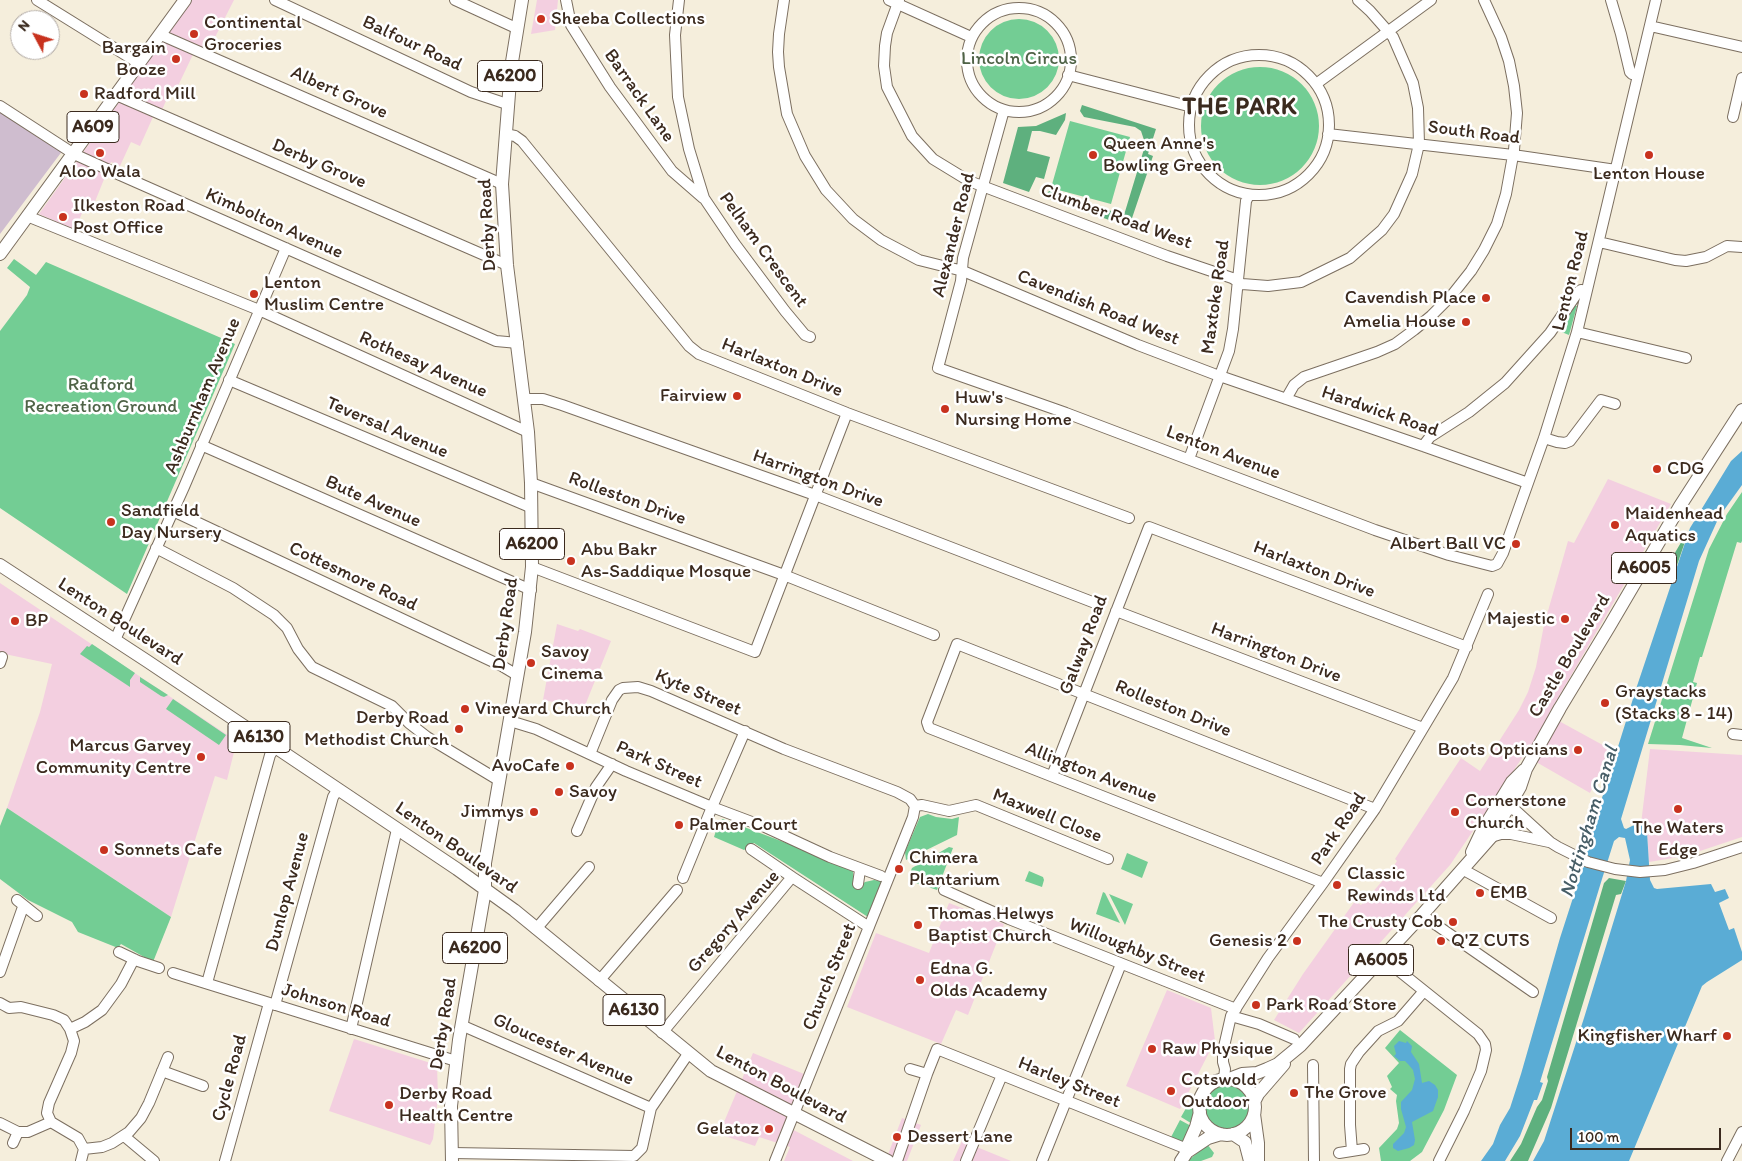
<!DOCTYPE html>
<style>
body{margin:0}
#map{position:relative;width:1742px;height:1161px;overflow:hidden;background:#f5eedc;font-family:Itim,sans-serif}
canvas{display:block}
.north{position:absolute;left:10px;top:10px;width:50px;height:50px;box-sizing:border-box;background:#fff;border:1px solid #b1aaa5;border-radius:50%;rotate:310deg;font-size:14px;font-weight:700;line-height:20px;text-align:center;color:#3b2a1e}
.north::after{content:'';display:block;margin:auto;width:18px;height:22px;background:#c8321e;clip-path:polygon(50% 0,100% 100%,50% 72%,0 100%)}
.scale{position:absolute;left:1570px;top:1128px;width:151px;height:22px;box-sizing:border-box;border:2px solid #3b2a1e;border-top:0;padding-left:6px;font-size:15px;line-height:18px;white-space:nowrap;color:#3b2a1e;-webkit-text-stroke:4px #fff;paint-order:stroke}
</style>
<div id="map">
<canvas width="1742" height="1161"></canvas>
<div class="north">N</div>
<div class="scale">100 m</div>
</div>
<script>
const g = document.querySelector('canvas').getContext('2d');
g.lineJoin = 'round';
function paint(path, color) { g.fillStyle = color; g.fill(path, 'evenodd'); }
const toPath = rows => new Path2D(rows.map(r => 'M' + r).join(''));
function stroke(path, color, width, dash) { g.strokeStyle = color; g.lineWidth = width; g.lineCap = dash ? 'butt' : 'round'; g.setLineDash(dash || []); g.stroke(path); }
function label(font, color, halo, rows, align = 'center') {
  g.font = font + ' Itim,sans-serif'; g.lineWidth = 5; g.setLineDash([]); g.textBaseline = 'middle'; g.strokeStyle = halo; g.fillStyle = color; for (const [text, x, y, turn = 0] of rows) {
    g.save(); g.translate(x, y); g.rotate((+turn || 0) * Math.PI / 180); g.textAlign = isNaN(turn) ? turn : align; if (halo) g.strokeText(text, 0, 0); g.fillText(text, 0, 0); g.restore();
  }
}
paint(toPath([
 [192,0,234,0,208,51,197,46,177,88,172,87,162,110,157,108,140,146,131,142,120,166,111,162,94,204,87,201,75,230,39,214],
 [537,0,558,0,555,30,531,34],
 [1608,479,1671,504,1548,715,1610,749,1590,793,1524,755,1450,865,1299,1033,1274,1020,1303,974,1355,901,1361,905,1394,868,1393,867,1397,861,1395,859,1461,758,1480,771,1519,710,1528,692,1536,667,1544,625,1568,541,1574,543],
 [0,583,226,734,237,740,227,780,215,776,171,917,7,808,40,712,52,664,0,653],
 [557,624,578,631,580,629,611,641,584,708,543,700],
 [1650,749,1742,755,1742,837,1685,856,1649,862,1647,832,1641,824],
 [949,903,1004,924,968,1015,956,1010,941,1044,847,1007,876,933,929,953],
 [1167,990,1211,1008,1215,1041,1180,1109,1126,1086],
 [354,1039,437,1065,438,1097,433,1139,430,1145,329,1111],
 [753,1053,804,1074,784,1125,853,1161,784,1161,790,1147,759,1137,755,1146,719,1134],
 [902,1118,921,1125,907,1161,900,1161,887,1157],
 [962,1141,1011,1161,953,1161]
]), '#f3cfe0');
paint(toPath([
 [0,110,63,150,0,234]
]), '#cfbdcf');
paint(toPath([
 '979 59a40 40 0 1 1 80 0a40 40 0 1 1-80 0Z',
 '1201 126a59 59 0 1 1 118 0a59 59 0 1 1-118 0Z',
 [1070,121,1130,137,1111,204,1051,188],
 [14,259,36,275,46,262,235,344,127,594,0,508,0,331,27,295,30,287,7,268],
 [1575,306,1577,306,1569,335,1559,331],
 [1742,492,1742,541,1741,543,1737,542,1702,657,1700,657,1693,682,1697,683,1682,738,1712,748,1680,745,1648,744,1709,549,1727,514],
 [92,644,135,673,130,680,130,687,80,654,87,646,89,647],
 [140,677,168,695,164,697,161,696,140,682],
 [173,699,226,735,219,745,166,709],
 [7,808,171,917,153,962,121,944,118,948,78,932,72,922,28,900,0,879,0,826],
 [928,814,936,817,952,819,959,817,957,835,906,860,905,852,920,817],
 [723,819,847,866,853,871,854,886,859,887,865,882,874,880,887,882,871,919,754,843,744,850,714,837,719,821],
 [949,847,953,848,937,890,913,882,910,873,912,868],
 [1127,853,1148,862,1142,878,1121,869],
 [1029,871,1043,877,1044,880,1042,887,1025,881],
 [1103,892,1105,893,1120,923,1096,914],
 [1109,894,1133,904,1125,925],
 [1400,1030,1457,1075,1444,1110,1422,1152,1410,1161,1381,1161,1379,1148,1397,1129,1399,1123,1396,1101,1397,1095,1390,1089,1392,1087,1387,1076,1399,1063,1385,1048],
 '1205 1107a22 22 0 1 1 44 0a22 22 0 1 1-44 0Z',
 [1193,1096,1198,1098,1197,1114,1194,1125,1181,1117],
 [1180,1120,1193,1127,1184,1142,1181,1142,1170,1139],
 [1207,1144,1214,1153,1212,1157,1201,1161,1188,1161]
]), '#73cd94');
paint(toPath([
 [1082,105,1156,129,1148,154,1153,156,1129,227,1044,197,1049,191,1124,215,1144,149,1144,140,1141,131,1135,127,1084,117,1080,111],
 [1066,113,1065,120,1056,135,1040,131,1032,131,1027,151,1050,157,1044,179,1036,177,1029,192,1003,183,1018,127,1036,126],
 [1687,536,1675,571,1666,568,1683,539],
 [1609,878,1626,881,1621,894,1616,895,1551,1108,1528,1161,1510,1161,1521,1144,1537,1107,1542,1100,1548,1081,1547,1077,1604,883]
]), '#5eb07e');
paint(toPath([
 [1742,451,1742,485,1719,517,1699,561,1621,819,1624,828,1626,829,1638,823,1646,828,1647,832,1650,880,1654,888,1657,889,1711,884,1715,892,1725,889,1729,898,1719,903,1729,930,1734,928,1742,952,1742,960,1707,982,1702,986,1629,1161,1533,1161,1544,1141,1584,1018,1626,881,1630,860,1625,838,1619,837,1614,841,1602,879,1540,1082,1543,1083,1537,1100,1534,1100,1520,1136,1505,1161,1481,1161,1493,1144,1500,1125,1510,1108,1521,1074,1560,938,1581,873,1586,849,1637,686,1690,528,1731,461],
 [1399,1041,1406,1043,1407,1041,1412,1046,1411,1052,1419,1064,1422,1083,1429,1081,1435,1085,1438,1090,1438,1097,1433,1111,1412,1122,1415,1140,1414,1145,1409,1148,1398,1151,1393,1148,1393,1144,1404,1133,1406,1127,1401,1109,1401,1102,1412,1090,1415,1079,1413,1070,1408,1064,1405,1061,1400,1061,1394,1056,1396,1054,1394,1046]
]), '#5aacd5');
const minor = toPath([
 [37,0,140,64],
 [275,0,471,92,507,104],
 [455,0,516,28],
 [566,0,571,25,610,87,672,171,703,198],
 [679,0,675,35,678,97,689,149,704,198,735,244,785,311,805,335,810,337],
 [784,0,779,34,778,52,779,67,787,114,805,156,826,190,853,219,881,240,919,260,963,271,1138,345,1214,374,1423,446,1528,483],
 [889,0,971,37],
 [899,0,887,33,885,46,884,66,887,87,912,136,933,159,969,181,1167,256,1232,278,1242,284,1268,286,1301,282,1350,258,1382,230,1394,214,1412,174,1419,144,1418,108,1413,83,1393,37,1370,11,1358,0],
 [1611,0,1621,34,1630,72,1632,74,1638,75],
 '967 60a52 52 0 1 1 104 0a52 52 0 1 1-104 0Z',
 [1650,26,1742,47],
 [161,35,502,184],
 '1189 125a70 70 0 1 1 140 0a70 70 0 1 1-140 0Z',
 [1068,75,1192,107],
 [1316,84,1431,0],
 [116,95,507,265],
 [0,106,74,154,120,175,496,341,518,343],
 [1004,110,963,258,961,281,938,368,1066,413,1375,530,1449,555,1492,566,1497,564,1503,553,1544,438,1577,332,1656,0],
 [1733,117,1742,78],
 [505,134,515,136,522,141,689,346,699,354,847,413,1129,518],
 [1328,134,1513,155,1616,170],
 [27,216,259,310,528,432],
 [1599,242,1675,260,1686,261,1706,257,1727,246,1742,247],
 [1577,332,1686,358],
 [229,380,532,508],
 [525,399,543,399,562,405,815,495,1095,603],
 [1286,399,1294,385,1304,377,1377,352,1395,344,1414,330,1431,316,1452,295,1471,271,1484,250,1497,224,1506,194,1514,150,1517,113,1514,86,1509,61,1501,37,1484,0],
 [1544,438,1557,442,1565,443,1570,441,1601,400,1615,404],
 [201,445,531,590],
 [1423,446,1430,437,1469,412,1505,383,1550,333,1578,292,1581,290,1586,291],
 [1189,459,1229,351,1233,329,1246,201,1249,195],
 [531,483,784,575,934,635],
 [173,511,502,666,517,675],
 [156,548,233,588,274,615,287,628,298,649,312,667,392,706,409,723,427,737,500,781],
 [532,567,755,652,847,413],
 [1116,611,1423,728],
 [115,640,184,487,286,248],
 [0,663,2,657],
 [510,721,536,729,626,771,712,807,765,827,830,857,881,876],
 [1733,734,1742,735],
 [590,754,612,700,619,690,623,688,638,687,651,691,784,749,897,792,910,799,915,806],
 [1052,776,1149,527,1467,647],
 [915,806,922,805,949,811,976,805,1108,859],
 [1501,807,1515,810,1550,842,1558,847,1588,862,1615,869,1640,872,1665,870,1693,863,1742,847],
 [577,831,596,787,612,764],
 [1491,837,1501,834,1511,834,1549,842],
 [751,849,792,877],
 [1462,869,1551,918],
 [683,878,712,807,745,731],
 [1323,883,929,728,927,722,957,644,1375,809],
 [858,884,860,870],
 [944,890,1009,919,1236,1009],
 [17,900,37,916],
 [1422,915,1533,992],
 [536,929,589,867],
 [119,952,138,961,159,968],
 [1383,958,1478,1034,1485,1044,1486,1050,1481,1071,1464,1111,1439,1161],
 [0,972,23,907],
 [173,973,456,1061],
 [599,981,677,890],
 [207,983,270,755,275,747],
 [0,1003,9,1008,21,1007,53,1015,64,1020,70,1029,74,1041,71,1053,49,1103,47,1113,51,1122,78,1138,84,1149,81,1161],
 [275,1005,333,797,338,789],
 [1231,1016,1259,1024,1294,1039],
 [461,1025,651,1108],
 [70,1029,85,1022,102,1010,121,984,134,959],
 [351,1029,397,829],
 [662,1033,792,877,869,927],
 [1313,1065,1314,1161],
 [910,1069,927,1074],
 [162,1071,203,1086],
 [1224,1079,1225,1069,1223,1062,1223,1051,1231,1016,1268,958,1323,883,1375,809,1453,678,1488,594],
 [0,1123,18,1132,28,1132,51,1122],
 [124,1136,154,1161],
 [13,1143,18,1132],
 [84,1149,102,1147,112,1143,129,1132,141,1118,149,1103,168,1057],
 [1352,1151,1350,1125,1350,1069,1351,1064,1359,1052,1378,1031,1398,1021,1424,991],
 [452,1153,634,1156,642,1148,651,1108,688,1054],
 [1339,1153,1364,1149],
 [225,1161,269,1003],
 [775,1161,913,817,915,806],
 [897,1161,927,1074,937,1049,1182,1147,1187,1152],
 [966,1161,1002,1075],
 [1042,1161,1121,964],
 [1727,1161,1742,1132]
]);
const major = toPath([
 [0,254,185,0],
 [0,565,147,661,457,869,514,910,711,1071,888,1161],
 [1472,852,1482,831,1512,782,1524,770],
 [1229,1079,1242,1074,1257,1073,1267,1069,1278,1064,1301,1045,1422,915,1491,837,1520,787,1526,769,1560,708,1609,627,1680,506,1742,410],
 '1199 1107a28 28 0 1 1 56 0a28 28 0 1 1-56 0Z',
 [1254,1102,1258,1094,1284,1064],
 [1254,1114,1258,1143,1258,1161],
 [1233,1134,1245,1142,1250,1161],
 [1187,1152,1208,1138,1221,1134],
 [452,1161,451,1106,459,1040,485,890,485,863,525,632,532,567,531,483,528,432,507,265,502,184,511,68,522,0],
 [1181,1161,1187,1152,1188,1145,1196,1127,1200,1112]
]);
stroke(minor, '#7c6f60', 12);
stroke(major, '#7c6f60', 14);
stroke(minor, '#fff', 10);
stroke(major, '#fff', 12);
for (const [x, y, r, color] of [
 [541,19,5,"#c8321e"],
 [194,34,5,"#c8321e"],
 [176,59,5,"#c8321e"],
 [84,94,5,"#c8321e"],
 [100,153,5,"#c8321e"],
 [1093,155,5,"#c8321e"],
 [1649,155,5,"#c8321e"],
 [63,217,5,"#c8321e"],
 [254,294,5,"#c8321e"],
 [1486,298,5,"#c8321e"],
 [1466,322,5,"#c8321e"],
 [737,396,5,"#c8321e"],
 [945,409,5,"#c8321e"],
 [1657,469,5,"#c8321e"],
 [111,522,5,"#c8321e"],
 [1615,525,5,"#c8321e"],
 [1516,544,5,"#c8321e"],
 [571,561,5,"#c8321e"],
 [1565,619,5,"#c8321e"],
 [15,621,5,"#c8321e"],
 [531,663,5,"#c8321e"],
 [1605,703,5,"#c8321e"],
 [465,709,5,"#c8321e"],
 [459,729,5,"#c8321e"],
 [1578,750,5,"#c8321e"],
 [201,757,5,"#c8321e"],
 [570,766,5,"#c8321e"],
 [559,792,5,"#c8321e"],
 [1678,809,5,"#c8321e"],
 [534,812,5,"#c8321e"],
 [1455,812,5,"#c8321e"],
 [679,825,5,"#c8321e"],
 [104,850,5,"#c8321e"],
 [899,869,5,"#c8321e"],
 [1337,885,5,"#c8321e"],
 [1480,893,5,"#c8321e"],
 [1453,922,5,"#c8321e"],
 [918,925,5,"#c8321e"],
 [1297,941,5,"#c8321e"],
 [1441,941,5,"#c8321e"],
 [920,980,5,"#c8321e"],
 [1256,1005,5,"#c8321e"],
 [1727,1036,5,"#c8321e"],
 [1152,1049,5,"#c8321e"],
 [1171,1091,5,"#c8321e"],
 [1294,1093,5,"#c8321e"],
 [389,1105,5,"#c8321e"],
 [769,1129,5,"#c8321e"],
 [897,1137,5,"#c8321e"]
]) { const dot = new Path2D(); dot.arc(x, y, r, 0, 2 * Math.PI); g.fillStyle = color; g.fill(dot); stroke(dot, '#fff', 2); }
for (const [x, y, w] of [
 [510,76,65],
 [93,127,52],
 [532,544,65],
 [1644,568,65],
 [259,737,62],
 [475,948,65],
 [1381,960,65],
 [634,1010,62]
]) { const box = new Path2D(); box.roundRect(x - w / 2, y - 15.5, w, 31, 4); g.fillStyle = '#fff'; g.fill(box); stroke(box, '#3b2a1e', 1); }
label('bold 18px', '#3b2a1e', null, [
 ["A6200",510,76],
 ["A609",93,127],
 ["A6200",532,544],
 ["A6005",1644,568],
 ["A6130",259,737],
 ["A6200",475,948],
 ["A6005",1381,960],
 ["A6130",634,1010]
]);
label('19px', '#3b2a1e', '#fff', [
 ["Sheeba Collections",551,19],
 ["Continental",204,23],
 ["Groceries",204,45],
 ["Bargain",166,48,"right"],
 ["Booze",166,70,"right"],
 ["Radford Mill",94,94],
 ["Queen Anne's",1103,144],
 ["Bowling Green",1103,166],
 ["Aloo Wala",100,172,"center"],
 ["Lenton House",1649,174,"center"],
 ["Ilkeston Road",73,206],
 ["Post Office",73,228],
 ["Lenton",264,283],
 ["Muslim Centre",264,305],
 ["Cavendish Place",1476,298,"right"],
 ["Amelia House",1456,322,"right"],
 ["Fairview",727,396,"right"],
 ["Huw's",955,398],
 ["Nursing Home",955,420],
 ["CDG",1667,469],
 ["Sandfield",121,511],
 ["Day Nursery",121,533],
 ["Maidenhead",1625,514],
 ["Aquatics",1625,536],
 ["Albert Ball VC",1506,544,"right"],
 ["Abu Bakr",581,550],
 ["As-Saddique Mosque",581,572],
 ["Majestic",1555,619,"right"],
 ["BP",25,621],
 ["Savoy",541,652],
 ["Cinema",541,674],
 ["Graystacks",1615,692],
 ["(Stacks 8 - 14)",1615,714],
 ["Vineyard Church",475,709],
 ["Derby Road",449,718,"right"],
 ["Methodist Church",449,740,"right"],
 ["Marcus Garvey",191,746,"right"],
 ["Community Centre",191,768,"right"],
 ["Boots Opticians",1568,750,"right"],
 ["AvoCafe",560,766,"right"],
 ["Savoy",569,792],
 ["Cornerstone",1465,801],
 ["Church",1465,823],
 ["Jimmys",524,812,"right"],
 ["Palmer Court",689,825],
 ["The Waters",1678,828,"center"],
 ["Edge",1678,850,"center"],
 ["Sonnets Cafe",114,850],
 ["Chimera",909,858],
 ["Plantarium",909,880],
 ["Classic",1347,874],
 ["Rewinds Ltd",1347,896],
 ["EMB",1490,893],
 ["Thomas Helwys",928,914],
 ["Baptist Church",928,936],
 ["The Crusty Cob",1443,922,"right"],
 ["Genesis 2",1287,941,"right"],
 ["Q'Z CUTS",1451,941],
 ["Edna G.",930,969],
 ["Olds Academy",930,991],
 ["Park Road Store",1266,1005],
 ["Kingfisher Wharf",1717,1036,"right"],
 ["Raw Physique",1162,1049],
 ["Cotswold",1181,1080],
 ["Outdoor",1181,1102],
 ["The Grove",1304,1093],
 ["Derby Road",399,1094],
 ["Health Centre",399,1116],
 ["Gelatoz",759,1129,"right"],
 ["Dessert Lane",907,1137]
], 'left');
label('19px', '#3b2a1e', '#fff', [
 ["Balfour Road",412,44,25],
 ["Albert Grove",339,93,24],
 ["Barrack Lane",639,96,55],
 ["South Road",1474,133,7],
 ["Derby Grove",319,164,23],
 ["Clumber Road West",1116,217,20],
 ["Kimbolton Avenue",274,224,24],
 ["Derby Road",488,225,-93],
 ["Alexander Road",954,235,-76],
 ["Pelham Crescent",763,250,54],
 ["Lenton Road",1571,281,-76],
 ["Maxtoke Road",1216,297,-82],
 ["Cavendish Road West",1098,308,22],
 ["Rothesay Avenue",423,365,24],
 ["Harlaxton Drive",782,368,22],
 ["Ashburnham Avenue",203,396,-67],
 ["Hardwick Road",1380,412,19],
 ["Teversal Avenue",387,428,23],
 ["Lenton Avenue",1223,453,21],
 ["Harrington Drive",818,479,20],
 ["Rolleston Drive",627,499,20],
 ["Bute Avenue",373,502,24],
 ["Harlaxton Drive",1314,570,21],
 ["Cottesmore Road",353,577,25],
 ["Lenton Boulevard",120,622,33],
 ["Derby Road",506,624,-82],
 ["Galway Road",1084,645,-69],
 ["Harrington Drive",1276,653,21],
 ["Castle Boulevard",1570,656,-59],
 ["Kyte Street",698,693,23],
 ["Rolleston Drive",1173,709,22],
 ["Park Street",659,765,24],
 ["Allington Avenue",1091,773,21],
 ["Maxwell Close",1047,816,22],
 ["Park Road",1339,829,-56],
 ["Lenton Boulevard",456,848,35],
 ["Dunlop Avenue",288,892,-75],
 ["Gregory Avenue",734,922,-49],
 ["Willoughby Street",1137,951,22],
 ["Church Street",830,977,-68],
 ["Johnson Road",336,1006,17],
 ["Derby Road",444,1024,-81],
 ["Gloucester Avenue",563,1050,24],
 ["Cycle Road",230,1078,-75],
 ["Harley Street",1069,1083,22],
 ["Lenton Boulevard",781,1085,28]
]);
label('19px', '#4f6347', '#fff', [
 ["Lincoln Circus",1019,59],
 ["Radford",101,385],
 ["Recreation Ground",101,407]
]);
label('italic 20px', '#475e67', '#fff', [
 ["Nottingham Canal",1590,822,-73]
]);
g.letterSpacing = '1px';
label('bold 24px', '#3b2a1e', '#fff', [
 ["THE PARK",1240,108]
]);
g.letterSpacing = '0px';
</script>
